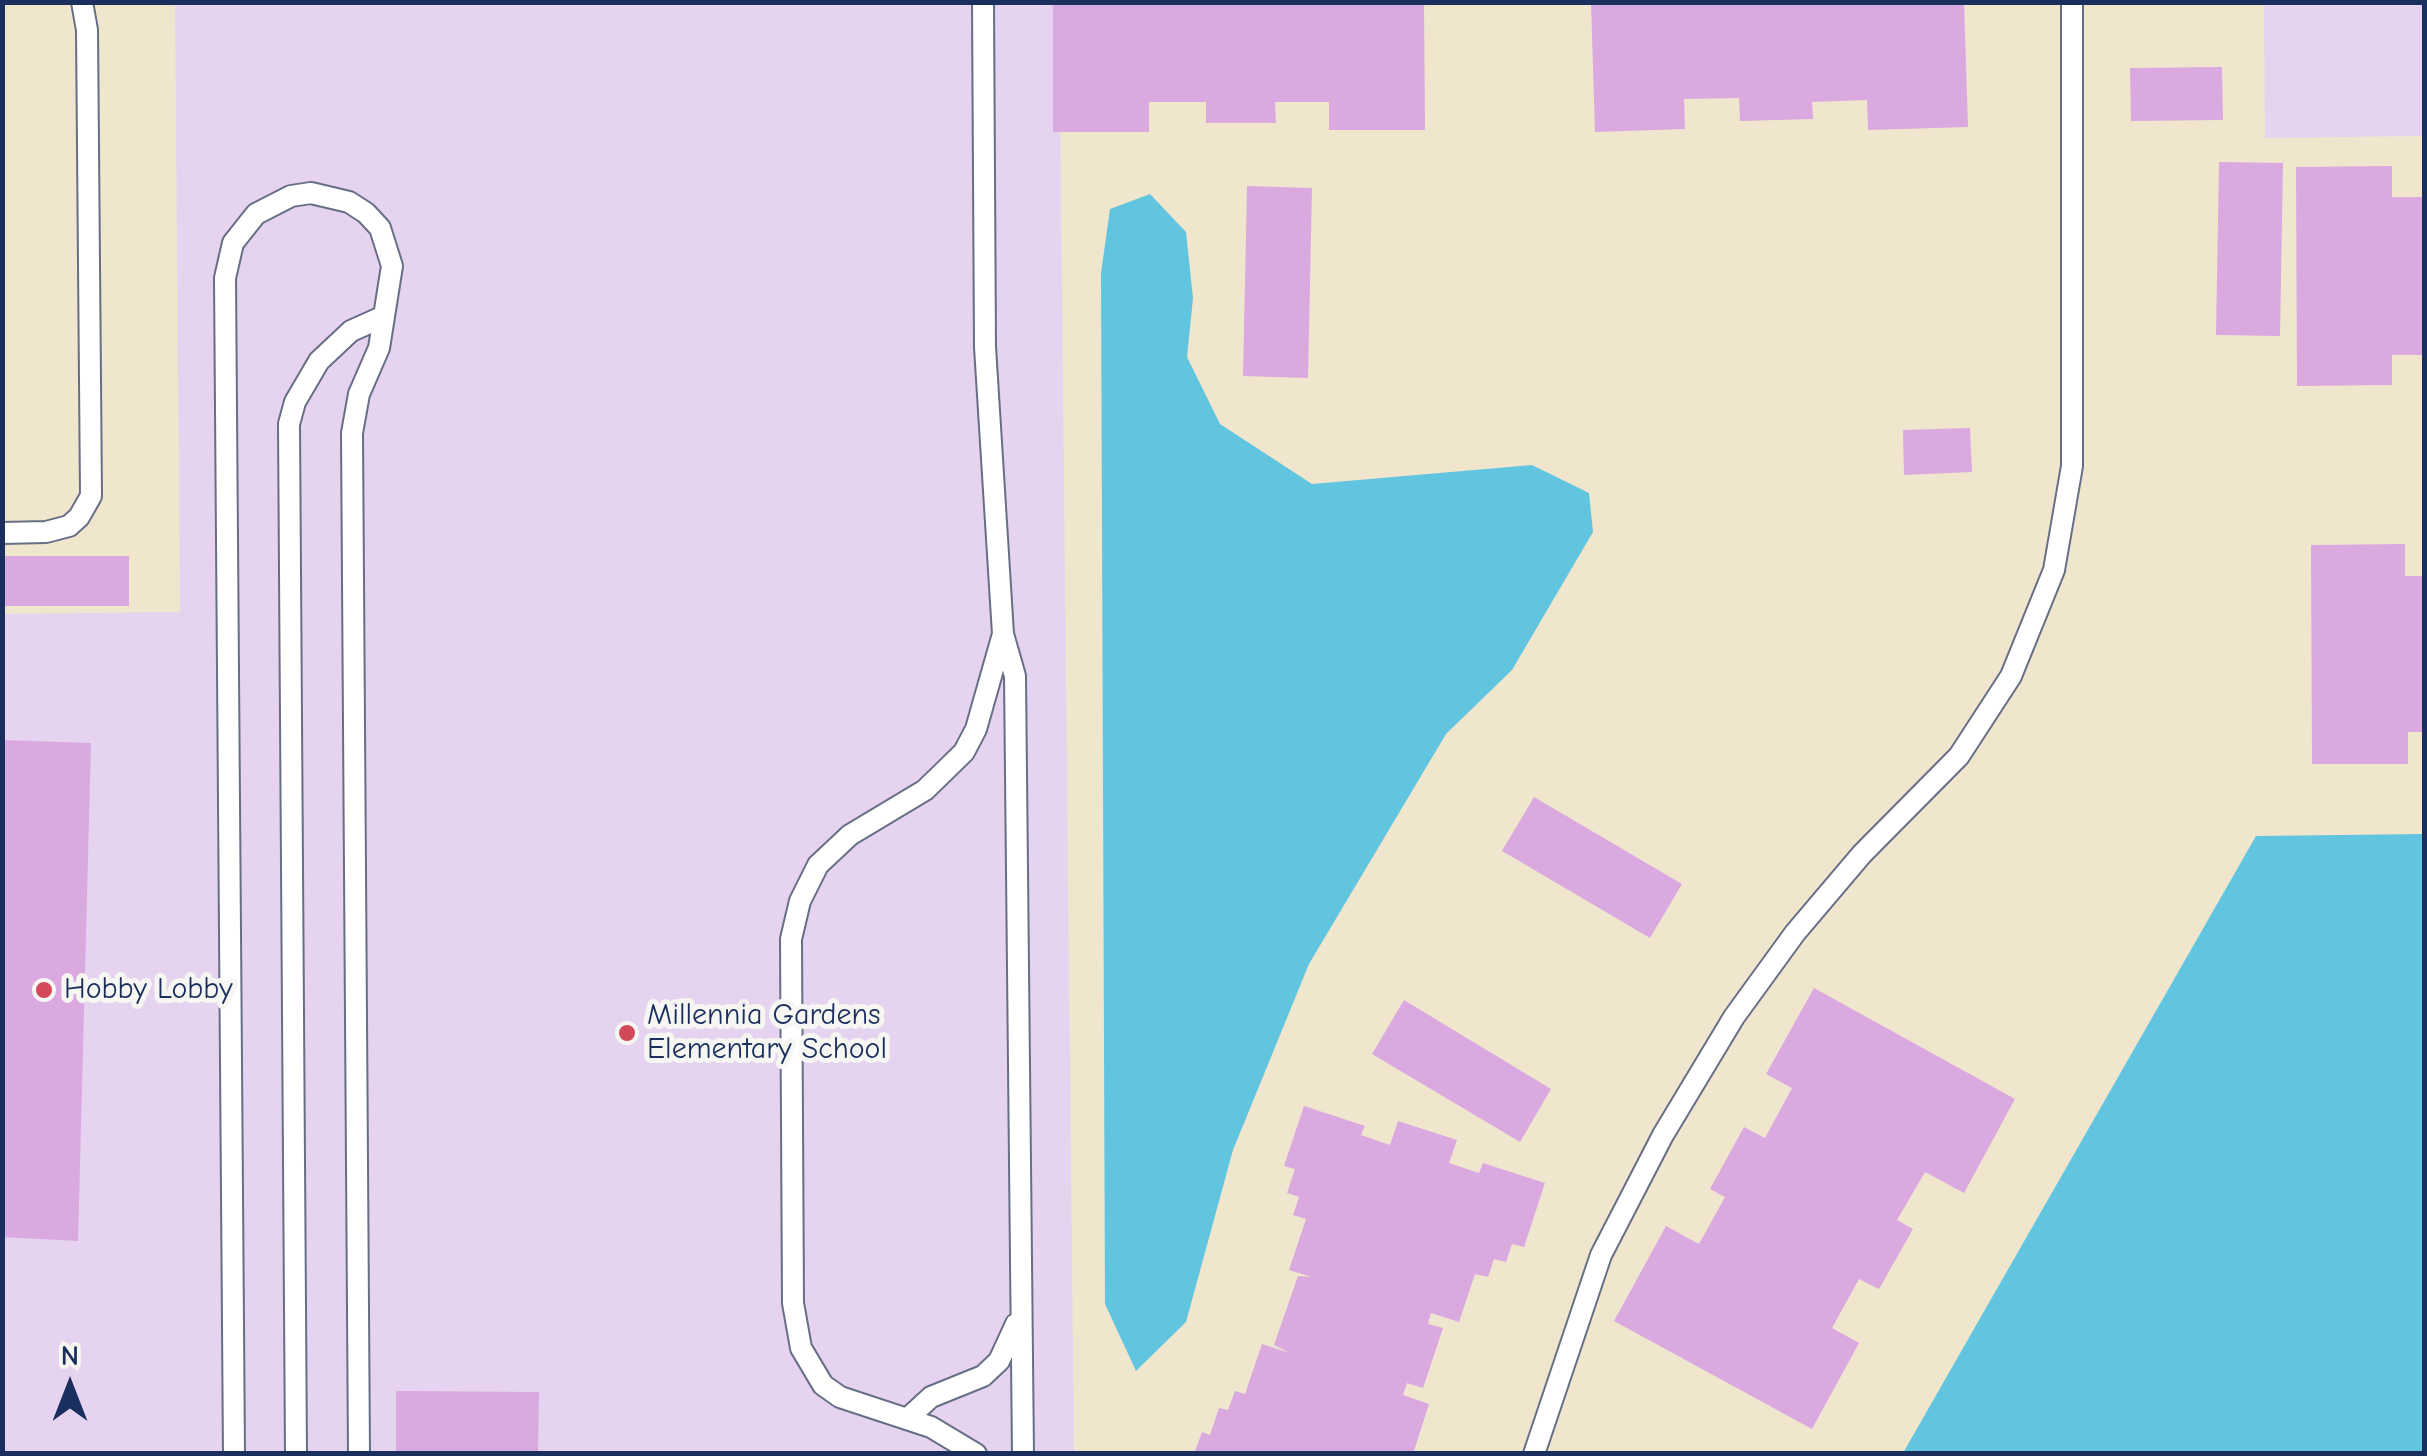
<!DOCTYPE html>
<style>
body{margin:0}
#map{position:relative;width:2427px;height:1456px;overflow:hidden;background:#f0e6ce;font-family:"Comic Neue",sans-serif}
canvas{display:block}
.frame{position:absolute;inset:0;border:5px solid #1b2f5e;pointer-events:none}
.north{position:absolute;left:20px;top:1336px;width:100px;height:100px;-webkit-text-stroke:8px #f6f6f2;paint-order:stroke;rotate:0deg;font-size:28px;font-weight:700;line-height:40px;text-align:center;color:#1b2f5e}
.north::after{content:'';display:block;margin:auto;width:35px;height:45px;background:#1b2f5e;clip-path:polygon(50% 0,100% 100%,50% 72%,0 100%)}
</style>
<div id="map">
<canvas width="2427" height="1456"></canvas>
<div class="frame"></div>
<div class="north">N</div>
</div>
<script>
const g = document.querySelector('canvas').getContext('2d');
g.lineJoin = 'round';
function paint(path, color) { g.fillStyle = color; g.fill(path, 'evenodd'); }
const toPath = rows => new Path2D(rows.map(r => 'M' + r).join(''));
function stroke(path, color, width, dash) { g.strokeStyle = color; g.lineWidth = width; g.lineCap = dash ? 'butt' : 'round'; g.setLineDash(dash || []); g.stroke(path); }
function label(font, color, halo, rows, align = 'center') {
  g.font = font + ' "Comic Neue",sans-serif'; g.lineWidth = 10; g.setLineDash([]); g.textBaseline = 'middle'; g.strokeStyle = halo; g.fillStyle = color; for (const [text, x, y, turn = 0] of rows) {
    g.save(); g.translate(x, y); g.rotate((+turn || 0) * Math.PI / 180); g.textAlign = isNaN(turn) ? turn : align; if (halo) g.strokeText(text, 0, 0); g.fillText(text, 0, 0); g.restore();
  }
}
paint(toPath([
 [175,3,1059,3,1074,1453,3,1453,2,614,180,612],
 [2264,3,2424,3,2424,136,2265,138]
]), '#e6d3f0');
paint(toPath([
 [1150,194,1186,232,1193,298,1187,357,1220,424,1312,484,1532,465,1589,493,1593,532,1512,670,1446,734,1309,964,1233,1150,1186,1322,1136,1371,1105,1304,1101,273,1110,209],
 [2424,834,2424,1453,1903,1453,2256,836]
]), '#61c5df');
paint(toPath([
 [1053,2,1424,2,1425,130,1329,130,1329,102,1275,102,1276,123,1206,123,1206,102,1149,102,1149,132,1053,132],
 [1591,2,1964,2,1968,127,1868,130,1867,100,1812,102,1813,119,1740,121,1739,98,1684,99,1685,129,1595,132],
 [2222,67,2223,120,2131,121,2130,68],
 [2219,162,2283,163,2280,336,2216,335],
 [2392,166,2392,197,2424,197,2424,355,2392,355,2392,385,2297,386,2296,167],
 [1247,186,1312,188,1308,378,1243,376],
 [1970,428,1972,472,1904,475,1903,430],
 [2405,544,2405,576,2424,576,2424,732,2408,732,2408,764,2312,764,2311,545],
 [2,556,129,556,129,606,2,606],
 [2,740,91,743,78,1241,2,1237],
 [1534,797,1682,884,1650,938,1502,851],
 [1814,988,2015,1099,1964,1193,1925,1172,1897,1220,1913,1229,1879,1289,1859,1279,1832,1328,1859,1343,1812,1429,1614,1321,1666,1226,1699,1244,1725,1197,1710,1189,1744,1127,1765,1138,1792,1088,1766,1074],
 [1404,1000,1551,1089,1520,1142,1372,1054],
 [1304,1106,1365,1126,1361,1135,1390,1145,1398,1121,1457,1140,1449,1163,1479,1173,1483,1163,1545,1183,1524,1247,1512,1244,1506,1262,1494,1259,1488,1277,1475,1274,1459,1322,1431,1313,1428,1324,1443,1328,1423,1388,1407,1383,1403,1395,1429,1404,1413,1454,1194,1454,1202,1432,1210,1435,1219,1408,1228,1410,1235,1391,1245,1394,1262,1344,1290,1353,1274,1345,1298,1276,1312,1277,1289,1270,1306,1219,1293,1215,1299,1197,1287,1193,1295,1169,1284,1166],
 [396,1391,539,1392,538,1454,396,1454]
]), '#d9a9e0');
const service = toPath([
 [983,2,985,347,1003,634,1015,676,1023,1454],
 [2,533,46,532,69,526,79,517,91,496,87,30,82,2],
 [907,1419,931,1397,983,1376,999,1361,1016,1324],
 [234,1454,225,278,233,243,256,214,291,196,311,193,349,202,366,213,380,228,392,266,379,348,359,394,352,433,359,1454],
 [296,1454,289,424,295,402,319,361,351,331,380,318],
 [976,1454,931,1427,840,1397,823,1385,801,1348,793,1303,791,939,800,901,818,865,850,835,925,790,964,752,976,729,1003,634],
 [1534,1454,1601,1255,1663,1135,1734,1017,1795,933,1862,854,1959,756,2011,676,2054,570,2072,466,2072,2]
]);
stroke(service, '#666f85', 24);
stroke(service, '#fff', 20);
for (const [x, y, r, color] of [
 [44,990,10,"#d1495b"],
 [627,1033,10,"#d1495b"]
]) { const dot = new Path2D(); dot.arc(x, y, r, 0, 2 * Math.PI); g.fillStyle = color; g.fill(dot); stroke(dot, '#f6f6f2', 4); }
label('30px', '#1b2f5e', '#f6f6f2', [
 ["Hobby Lobby",64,990],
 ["Millennia Gardens",647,1016],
 ["Elementary School",647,1050]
], 'left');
</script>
